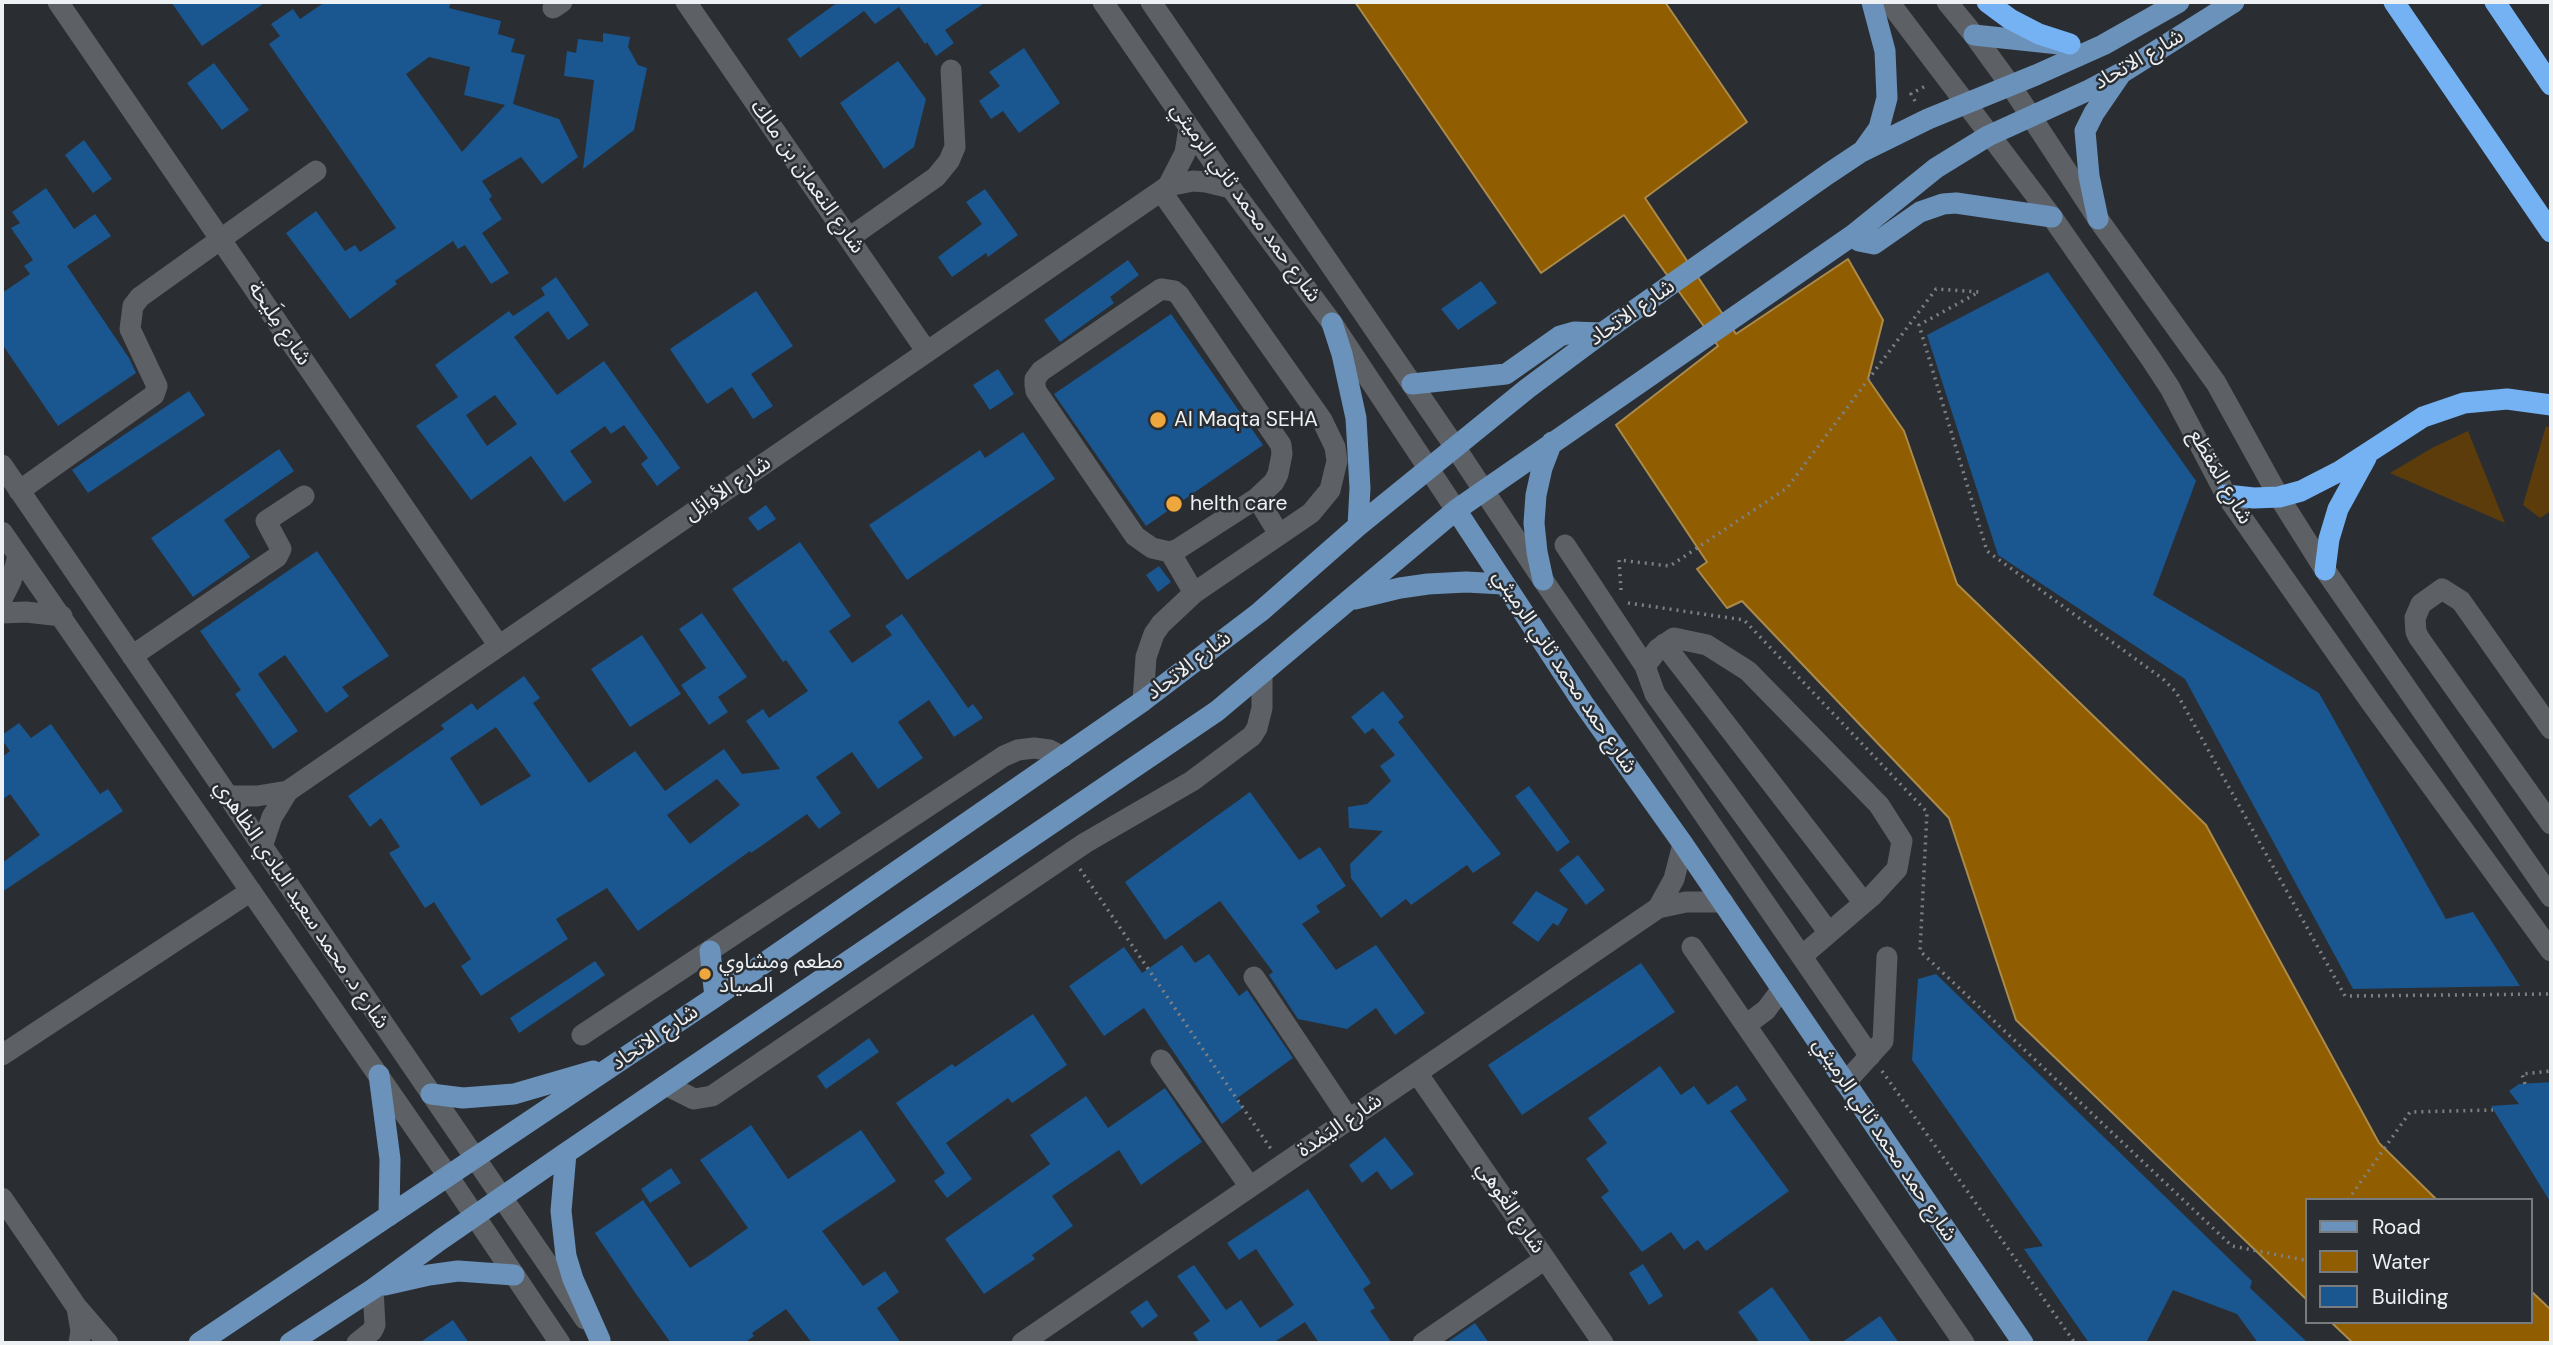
<!DOCTYPE html>
<meta charset="utf-8">
<style>
body{margin:0}
#map{position:relative;width:2553px;height:1345px;overflow:hidden;background:#2a2e32;font-family:"DM Sans",sans-serif}
canvas{display:block}
.frame{position:absolute;inset:0;border:4px solid #eef1f3;pointer-events:none}
.legend{position:absolute;left:2305px;top:1198px;width:228px;height:126px;box-sizing:border-box;background:#2a2e32;border:2px solid #787c7f;margin:0;padding:9px 12px;list-style:none;font-size:21px;color:#eef1f3}
.legend li{display:flex;align-items:center;gap:14px;height:35px}
.legend b{width:35px;border:2px solid #787c7f}
</style>
<div id="map">
<canvas width="2553" height="1345"></canvas>
<div class="frame"></div>
<ul class="legend">
<li><b style="height:9px;background:#6b92bb"></b>Road</li>
<li><b style="height:19px;background:#905e00"></b>Water</li>
<li><b style="height:19px;background:#1a568f"></b>Building</li>
</ul>
</div>
<script>
const g = document.querySelector('canvas').getContext('2d');
g.lineJoin = 'round';
function paint(path, color) { g.fillStyle = color; g.fill(path, 'evenodd'); }
const toPath = rows => new Path2D(rows.map(r => 'M' + r).join(''));
function stroke(path, color, width, dash) { g.strokeStyle = color; g.lineWidth = width; g.lineCap = dash ? 'butt' : 'round'; g.setLineDash(dash || []); g.stroke(path); }
function label(font, color, halo, rows, align = 'center') {
  g.font = font + ' "DM Sans","Noto Sans Arabic",sans-serif'; g.lineWidth = 5; g.setLineDash([]); g.textBaseline = 'middle'; g.strokeStyle = halo; g.fillStyle = color; for (const [text, x, y, turn = 0] of rows) {
    g.save(); g.translate(x, y); g.rotate((+turn || 0) * Math.PI / 180); g.textAlign = isNaN(turn) ? turn : align; if (halo) g.strokeText(text, 0, 0); g.fillText(text, 0, 0); g.restore();
  }
}
paint(toPath([
 [2546,426,2551,429,2551,511,2540,518,2523,505],
 [2468,431,2505,523,2390,473,2432,448]
]), '#5c3c0b');
const water = toPath([
 [1355,2,1665,2,1747,122,1645,198,1736,334,1848,259,1883,320,1868,379,1904,431,1957,584,2206,825,2379,1143,2437,1200,2306,1200,2306,1299,2016,1020,1949,818,1742,601,1727,608,1697,569,1707,562,1616,425,1718,346,1624,215,1541,273,1355,2],
 [2530,1290,2551,1310,2551,1343,2353,1343,2331,1322,2530,1322,2530,1290]
]);
paint(water, '#905e00');
stroke(water, '#ac8a49', 2);
paint(toPath([
 [171,2,266,2,202,46],
 [325,2,451,2,449,8,501,21,498,34,515,39,511,52,525,55,513,104,559,119,578,157,542,184,521,157,482,181,492,196,489,199,502,219,482,233,509,273,491,284,465,245,458,249,453,241,395,281,397,284,350,319,286,233,316,211,345,251,355,245,360,252,396,228,269,44,280,36,271,24,293,9,300,19],
 [429,57,470,67,464,95,505,105,462,152,406,74],
 [838,2,986,2,945,30,954,43,936,56,927,42,925,44,899,7,875,24,864,11,800,58,787,39],
 [603,33,630,37,628,47,638,65,647,68,634,130,583,169,594,80,564,76,567,51,576,53,578,39,603,42],
 [1024,48,1060,103,1019,133,1003,111,991,119,979,101,1000,86,989,72],
 [898,61,926,99,914,147,884,169,840,103],
 [214,63,249,110,222,130,187,83],
 [84,140,112,179,93,193,65,155],
 [46,188,74,229,95,214,111,236,67,266,129,358,136,373,58,426,2,344,2,293,30,274,24,266,33,260,11,228,20,223,12,212],
 [985,189,1018,235,988,257,986,253,952,277,938,257,982,224,966,202],
 [1128,260,1139,275,1110,297,1114,303,1060,342,1044,320],
 [2048,272,2196,481,2153,595,2319,693,2446,919,2473,912,2520,986,2353,989,2185,679,1998,555,1927,335],
 [556,277,589,325,568,340,548,311,514,337,557,395,604,361,680,468,657,486,641,464,648,458,624,425,611,434,605,426,570,451,592,482,564,502,531,456,471,500,416,426,458,397,435,365,509,311,513,316,545,295,541,288],
 [495,395,517,424,487,446,466,415],
 [1481,281,1497,303,1458,330,1441,309],
 [756,291,793,346,751,374,773,406,753,419,732,387,707,404,670,349],
 [1171,314,1263,445,1146,526,1054,394],
 [998,369,1014,394,990,410,973,385],
 [189,391,205,415,88,493,72,470],
 [1023,432,1055,479,907,580,869,525,980,450,985,458],
 [279,449,294,471,224,520,250,557,193,597,151,538],
 [766,505,776,519,758,531,748,518],
 [800,542,851,616,829,631,852,663,892,635,885,626,902,614,968,708,973,704,983,718,954,737,929,700,898,722,923,758,878,789,852,752,816,777,841,813,819,829,807,814,751,853,750,851,638,931,607,888,556,919,568,939,481,996,461,966,471,959,434,902,425,908,389,853,400,847,381,818,370,827,348,796,444,729,441,725,472,703,477,710,524,676,540,698,533,703,589,783,635,751,665,791,724,749,742,774,780,769,746,721,763,709,769,718,808,691,786,660,783,662,732,589],
 [496,727,531,776,481,806,450,758],
 [717,779,740,805,690,844,667,815],
 [317,551,389,656,342,687,349,696,326,713,285,655,258,674,298,731,273,749,235,694,241,690,200,631],
 [1159,566,1171,582,1158,592,1146,575],
 [702,613,747,677,718,697,728,712,709,725,681,685,706,668,679,629],
 [642,635,681,694,630,727,591,669],
 [1383,691,1404,717,1398,722,1501,854,1473,873,1467,865,1411,905,1406,899,1381,918,1351,878,1350,864,1383,831,1349,828,1348,807,1367,804,1391,781,1380,766,1395,755,1373,728,1365,734,1351,717],
 [19,723,31,738,51,724,100,794,108,789,123,811,2,892,2,863,40,835,10,794,2,800,2,757,10,751,2,740,2,735],
 [1529,786,1570,842,1557,852,1515,796],
 [1250,792,1299,860,1320,847,1346,886,1316,906,1320,912,1302,924,1336,970,1376,945,1425,1013,1395,1035,1376,1008,1347,1029,1298,1019,1269,975,1273,972,1220,901,1165,940,1125,882],
 [1578,855,1605,890,1586,905,1559,870],
 [1536,891,1568,909,1558,926,1553,923,1538,942,1512,923],
 [1182,945,1195,963,1209,954,1239,996,1247,990,1293,1058,1236,1099,1243,1108,1222,1124,1144,1008,1104,1036,1069,986,1124,947,1142,973],
 [595,961,605,975,519,1033,510,1018],
 [1641,963,1675,1012,1522,1115,1488,1065],
 [1936,974,2252,1281,2250,1288,2308,1343,2258,1343,2237,1314,2173,1290,2146,1343,2089,1343,2024,1249,2043,1246,1912,1060,1918,979],
 [1033,1014,1067,1065,1012,1103,1008,1098,946,1143,972,1179,947,1198,934,1181,945,1173,896,1103,952,1064,955,1067],
 [869,1038,879,1052,826,1089,817,1076],
 [1660,1066,1681,1095,1694,1086,1708,1105,1737,1085,1747,1100,1730,1111,1789,1191,1706,1251,1698,1240,1684,1250,1671,1232,1642,1252,1601,1197,1609,1191,1586,1159,1607,1143,1588,1118],
 [2551,1082,2551,1203,2491,1106,2519,1104,2509,1091,2519,1084],
 [1165,1088,1202,1142,1141,1185,1119,1150,1052,1196,1073,1226,1032,1255,1035,1259,984,1294,945,1239,1050,1164,1030,1135,1086,1096,1108,1128],
 [751,1125,788,1179,861,1130,896,1181,822,1231,863,1286,885,1271,899,1292,877,1308,901,1343,812,1343,786,1309,752,1333,754,1336,744,1343,671,1343,636,1294,595,1233,643,1200,690,1268,707,1257,748,1228,700,1160],
 [1385,1137,1414,1174,1391,1190,1377,1171,1362,1183,1349,1165],
 [671,1168,681,1183,650,1203,641,1189],
 [1308,1189,1371,1283,1363,1289,1375,1308,1370,1311,1392,1343,1319,1343,1305,1322,1273,1343,1200,1343,1193,1333,1210,1321,1177,1276,1194,1265,1226,1310,1241,1300,1260,1328,1294,1305,1256,1249,1239,1260,1227,1243],
 [1643,1264,1663,1296,1649,1305,1629,1273],
 [1772,1287,1812,1343,1760,1343,1738,1312],
 [1147,1300,1158,1316,1142,1328,1130,1312],
 [1880,1316,1899,1343,1841,1343],
 [453,1320,469,1343,419,1343],
 [1475,1323,1489,1343,1446,1343]
]), '#1a568f');
stroke(toPath([
 [1915,101,1911,94,1927,85],
 [1621,590,1619,560,1670,566,1787,488,1936,289,1979,292,1919,325,1987,551,2163,679,2176,692,2345,996,2551,994],
 [1628,603,1744,620,1927,812,1920,951,2232,1246,2304,1260,2306,1258],
 [1080,869,1271,1149],
 [1882,1071,2075,1343],
 [2525,1084,2522,1074,2551,1071],
 [2348,1200,2410,1112,2493,1110]
]), '#7e8184', 3.5, [2, 5]);
stroke(toPath([
 [58,2,499,646],
 [686,2,927,352],
 [1103,2,1231,188,1332,323,1456,510],
 [1151,2,1455,447,1543,580,1870,1056],
 [1889,2,2052,217,2151,359,2170,388,2226,495,2370,701,2551,951],
 [1947,2,1974,35,2011,86,2098,219,2216,383,2279,497,2325,570,2551,897],
 [553,8,562,2],
 [1168,186,1185,153,1189,128],
 [849,238,936,177,949,161,955,147,951,70],
 [1161,289,1174,291,1179,295,1281,445,1282,454,1278,474,1274,482,1257,498,1178,549,1170,552,1152,548,1135,536,1036,391,1035,385,1035,379,1041,371,1161,289],
 [2,465,585,1319],
 [19,491,154,395,157,386,130,329,133,306,140,297,316,171],
 [1257,498,1279,534],
 [2,532,448,1176,560,1343],
 [1565,545,1645,666],
 [1170,552,1194,593],
 [2,599,11,581,18,556],
 [2,613,26,612,62,616],
 [1664,644,1864,903],
 [132,656,277,557,281,549,266,521,304,496],
 [1143,701,1146,657,1154,634,1161,624,1194,593,1311,513,1330,490,1337,461,1335,447,1322,420,1161,191],
 [2551,729,2461,601,2442,589,2421,604,2415,618,2416,632,2419,638,2551,824],
 [226,796,257,796,288,791],
 [262,847,272,817,288,791,1161,191,1168,186,1193,181,1206,182,1231,188],
 [1658,908,1674,879,1683,844],
 [1692,947,1964,1343],
 [1802,956,1872,896,1897,869,1902,841,1879,805,1748,671,1707,645,1674,638,1658,649,1645,666,1655,694,1829,933],
 [1254,977,1349,1119],
 [1746,1025,1766,1010,1781,990],
 [582,1035,1004,756,1018,750,1034,748,1049,750,1063,757],
 [2,1055,251,891],
 [1161,1060,1250,1187],
 [1417,1073,1603,1343],
 [1845,1083,1883,1041,1887,957],
 [666,1085,694,1099,712,1096,1085,843,1192,781,1252,736,1257,728,1262,708,1262,674],
 [2,1198,76,1306,108,1343],
 [77,1308,81,1331,79,1343],
 [357,1343,372,1331,375,1325,373,1289],
 [1022,1343,1658,908,1686,902,1723,902],
 [1423,1343,1545,1259]
]), '#5d6166', 21);
stroke(toPath([
 [1974,35,2059,44],
 [1864,149,1879,128,1887,98,1885,51,1872,2],
 [2098,219,2089,176,2085,131,2094,113,2120,75],
 [1853,235,1859,241,1874,244,1920,212,1943,204,1956,203,2052,217],
 [1332,323,1342,354,1356,418,1360,488,1358,526],
 [1412,384,1506,374,1560,336,1574,332,1602,333],
 [1456,510,1583,703,1683,844,2023,1343],
 [1543,580,1537,552,1534,523,1536,495,1542,468,1552,442],
 [1355,599,1400,588,1428,584,1466,582,1503,584],
 [710,951,715,997],
 [379,1075,390,1159,389,1216],
 [431,1094,463,1098,514,1094,593,1071],
 [566,1153,561,1211,566,1256,573,1279,600,1340],
 [385,1285,429,1275,458,1271,514,1275],
 [199,1343,715,997,1143,701,1260,612,1358,526,1528,388,1602,333,1828,174,1861,152,1928,119,2036,75,2103,45,2179,2],
 [290,1343,373,1289,440,1240,566,1153,1217,711,1456,510,1853,235,1936,168,1988,136,2089,90,2123,72,2234,2]
]), '#6b92bb', 21);
stroke(toPath([
 [1987,2,2010,19,2039,34,2070,44],
 [2394,2,2551,232],
 [2495,2,2551,85],
 [2226,495,2254,498,2279,497,2301,491,2340,471,2423,417,2464,403,2507,399,2551,405],
 [2325,570,2329,539,2338,509,2366,458]
]), '#75b2f3', 21);
for (const [x, y, r, color] of [
 [1158,420,9,"#eea73c"],
 [1174,504,9,"#eea73c"],
 [705,974,7,"#eea73c"]
]) { const dot = new Path2D(); dot.arc(x, y, r, 0, 2 * Math.PI); g.fillStyle = color; g.fill(dot); stroke(dot, '#2a2e32', 2.5); }
label('21px', '#eef1f3', '#2a2e32', [
 ["شارع الاتحاد",2139,60,-30],
 ["شارع النعمان بن مالك",807,177,55],
 ["شارع حمد محمد ثاني الرميثي",1245,203,54],
 ["شارع الاتحاد",1632,313,-35],
 ["شارع مِلَيحة",279,324,56],
 ["شارع المَقطَع",2220,477,60],
 ["شارع الأوائِل",728,489,-34],
 ["شارع الاتحاد",1189,666,-37],
 ["شارع حمد محمد ثاني الرميثي",1564,672,56],
 ["شارع د. محمد سعيد البادي الظاهري",301,905,56],
 ["شارع الاتحاد",655,1038,-34],
 ["شارع اليَمْدة",1340,1126,-34],
 ["شارع حمد محمد ثاني الرميثي",1884,1140,56],
 ["شارع الغُوهي",1510,1208,56]
]);
label('21px', '#eef1f3', '#2a2e32', [
 ["Al Maqta SEHA",1174,420],
 ["helth care",1190,504],
 ["مطعم ومشاوي",719,962],
 ["الصياد",719,986]
], 'left');
</script>
